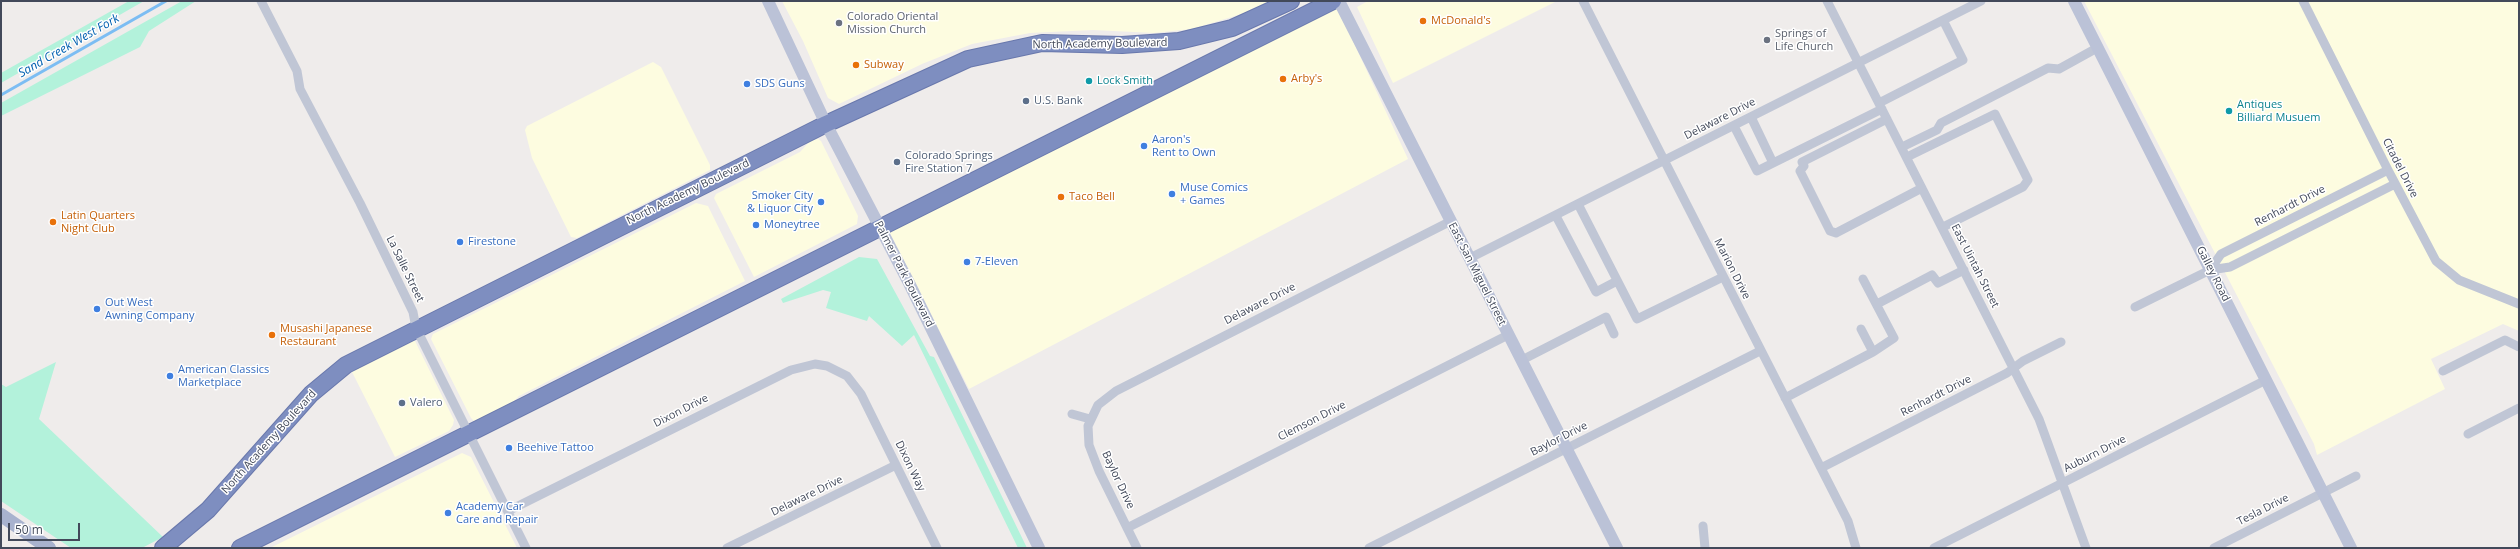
<!DOCTYPE html>
<style>
body{margin:0}
#map{position:relative;width:2520px;height:549px;overflow:hidden;background:#efeceb;font-family:"Open Sans",sans-serif}
canvas{display:block}
.frame{position:absolute;inset:0;border:2px solid #42495a;pointer-events:none}
.scale{position:absolute;left:8px;top:523px;width:72px;height:18px;box-sizing:border-box;border:2px solid #42495a;border-top:0;padding-left:5px;font-size:12px;line-height:14px;white-space:nowrap;color:#42495a;-webkit-text-stroke:3px #fff;paint-order:stroke}
</style>
<div id="map">
<canvas width="2520" height="549"></canvas>
<div class="frame"></div>
<div class="scale">50 m</div>
</div>
<script>
const g = document.querySelector('canvas').getContext('2d');
g.lineJoin = 'round';
function paint(path, color) { g.fillStyle = color; g.fill(path, 'evenodd'); }
const toPath = rows => new Path2D(rows.map(r => 'M' + r).join(''));
function stroke(path, color, width, dash) { g.strokeStyle = color; g.lineWidth = width; g.lineCap = dash ? 'butt' : 'round'; g.setLineDash(dash || []); g.stroke(path); }
function label(font, color, halo, rows, align = 'center') {
  g.font = font + ' "Open Sans",sans-serif'; g.lineWidth = 3; g.setLineDash([]); g.textBaseline = 'middle'; g.strokeStyle = halo; g.fillStyle = color; for (const [text, x, y, turn = 0] of rows) {
    g.save(); g.translate(x, y); g.rotate((+turn || 0) * Math.PI / 180); g.textAlign = isNaN(turn) ? turn : align; if (halo) g.strokeText(text, 0, 0); g.fillText(text, 0, 0); g.restore();
  }
}
paint(toPath([
 [782,1,1272,1,1248,12,1192,29,1154,33,1093,30,1030,33,972,44,922,64,839,104,828,98,803,41],
 [1368,1,1557,1,1393,83,1357,7],
 [2084,1,2519,1,2519,331,2503,324,2431,359,2445,389,2317,455,2314,444],
 [1337,7,1408,159,969,389,889,231],
 [653,62,661,67,710,165,710,170,577,238,571,237,532,158,525,130,527,126],
 [818,139,821,141,858,216,857,224,754,277,714,198,716,194,800,152,810,141],
 [696,203,708,206,745,281,519,396,507,408,478,421,474,421,471,418,431,339,433,334],
 [412,341,415,341,454,420,453,425,449,431,395,457,351,370],
 [462,453,471,457,517,548,270,548]
]), '#fdfce0');
paint(toPath([
 [129,1,144,1,1,83,1,73],
 [182,1,196,1,149,31,140,47,1,116,1,103],
 [859,257,877,259,930,356,934,357,1027,548,1018,548,914,335,902,346,869,316,867,321,826,308,831,292,823,290,783,303,781,299],
 [56,362,39,419,163,537,142,548,71,548,1,501,1,384,6,387]
]), '#b3f2db');
stroke(toPath([
 [1,95,166,1]
]), '#7cbdf3', 3);
const highway = toPath([
 [163,548,208,510,311,394,346,365,826,124,968,59,1042,43,1122,45,1179,41,1232,28,1291,1],
 [240,548,1333,1]
]);
stroke(highway, '#6978ac', 18);
stroke(toPath([
 [261,1,297,71,300,89,360,203,413,312,416,328,526,548],
 [1583,1,1848,521,1856,548],
 [1827,1,2039,419,2086,548],
 [2303,1,2388,170,2436,261,2459,280,2519,304],
 [1879,103,1963,60,1943,20],
 [1751,117,1773,163],
 [1887,119,1802,162,1804,166,1800,171,1830,231,1836,233,1922,188],
 [1734,126,1757,171,1882,109],
 [1902,147,1937,130,1941,123,2048,68,2059,69,2097,48],
 [1907,157,1995,114,2028,180,2023,187,1943,227],
 [1578,204,1637,319,1723,277],
 [1556,216,1596,292,1617,281],
 [1470,258,1981,1],
 [2210,270,2221,254,2388,170],
 [1863,279,1894,338,1873,352],
 [1877,304,1932,275,1938,283,1964,270],
 [2135,307,2210,270,2230,267,2395,184],
 [1522,360,1606,317,1614,334],
 [2443,371,2505,340,2519,347],
 [1785,398,1873,352,1861,329],
 [1072,414,1090,419],
 [2468,434,2519,408],
 [1821,468,2007,373,2023,361,2061,342],
 [508,511,791,370,815,364,827,366,847,376,861,394,937,548],
 [1703,526,1705,548],
 [1127,528,1508,335],
 [727,548,896,465],
 [1137,548,1099,471,1089,445,1088,426,1098,405,1116,391,1451,221],
 [1369,548,1760,351],
 [1934,548,2266,380],
 [2214,548,2356,476]
]), '#c0c6d5', 9);
stroke(toPath([
 [768,1,826,124,909,283,1039,548],
 [1339,1,1617,548],
 [2074,1,2351,548]
]), '#bbc2d7', 12);
stroke(toPath([
 [1,515,49,548]
]), '#a8b2ce', 14);
stroke(highway, '#7e8ec0', 16);
for (const [x, y, r, color] of [
 [1423,21,4,"#e8710a"],
 [839,23,4,"#6b7280"],
 [1767,40,4,"#6b7280"],
 [856,65,4,"#e8710a"],
 [1283,79,4,"#e8710a"],
 [1089,81,4,"#0f9aa8"],
 [747,84,4,"#3f7fe0"],
 [1026,101,4,"#5c6f8a"],
 [2229,111,4,"#0f9aa8"],
 [1144,146,4,"#3f7fe0"],
 [897,162,4,"#5c6f8a"],
 [1172,194,4,"#3f7fe0"],
 [1061,197,4,"#e8710a"],
 [821,202,4,"#3f7fe0"],
 [53,222,4,"#e8710a"],
 [756,225,4,"#3f7fe0"],
 [460,242,4,"#3f7fe0"],
 [967,262,4,"#3f7fe0"],
 [97,309,4,"#3f7fe0"],
 [272,335,4,"#e8710a"],
 [170,376,4,"#3f7fe0"],
 [402,403,4,"#5c6f8a"],
 [509,448,4,"#3f7fe0"],
 [448,513,4,"#3f7fe0"]
]) { const dot = new Path2D(); dot.arc(x, y, r, 0, 2 * Math.PI); g.fillStyle = color; g.fill(dot); stroke(dot, '#fff', 1.5); }
label('11px', '#5b616d', '#fff', [
 ["Colorado Oriental",847,17],
 ["Mission Church",847,30],
 ["Springs of",1775,34],
 ["Life Church",1775,47]
], 'left');
label('11px', '#c56008', '#fff', [
 ["McDonald's",1431,21],
 ["Subway",864,65],
 ["Arby's",1291,79],
 ["Taco Bell",1069,197],
 ["Latin Quarters",61,216],
 ["Night Club",61,229],
 ["Musashi Japanese",280,329],
 ["Restaurant",280,342]
], 'left');
label('11px', '#42495a', '#fff', [
 ["North Academy Boulevard",1100,44,-1],
 ["Delaware Drive",1720,119,-27],
 ["Citadel Drive",2400,168,63],
 ["North Academy Boulevard",688,192,-26],
 ["Renhardt Drive",2290,206,-27],
 ["East Uintah Street",1975,266,63],
 ["La Salle Street",405,269,64],
 ["Marion Drive",1732,269,63],
 ["Palmer Park Boulevard",904,274,63],
 ["East San Miguel Street",1477,274,63],
 ["Galley Road",2213,274,63],
 ["Delaware Drive",1260,304,-27],
 ["Renhardt Drive",1936,396,-27],
 ["Dixon Drive",681,411,-27],
 ["Clemson Drive",1312,421,-27],
 ["Baylor Drive",1559,439,-27],
 ["North Academy Boulevard",269,442,-48],
 ["Auburn Drive",2095,454,-27],
 ["Dixon Way",910,466,64],
 ["Baylor Drive",1118,480,65],
 ["Delaware Drive",807,496,-26],
 ["Tesla Drive",2263,510,-27]
]);
label('11px', '#0d838f', '#fff', [
 ["Lock Smith",1097,81],
 ["Antiques",2237,105],
 ["Billiard Musuem",2237,118]
], 'left');
label('11px', '#366cbe', '#fff', [
 ["SDS Guns",755,84],
 ["Aaron's",1152,140],
 ["Rent to Own",1152,153],
 ["Muse Comics",1180,188],
 ["+ Games",1180,201],
 ["Smoker City",813,196,"right"],
 ["& Liquor City",813,209,"right"],
 ["Moneytree",764,225],
 ["Firestone",468,242],
 ["7-Eleven",975,262],
 ["Out West",105,303],
 ["Awning Company",105,316],
 ["American Classics",178,370],
 ["Marketplace",178,383],
 ["Beehive Tattoo",517,448],
 ["Academy Car",456,507],
 ["Care and Repair",456,520]
], 'left');
label('11px', '#4e5e75', '#fff', [
 ["U.S. Bank",1034,101],
 ["Colorado Springs",905,156],
 ["Fire Station 7",905,169],
 ["Valero",410,403]
], 'left');
label('italic 12px', '#0060b0', '#fff', [
 ["Sand Creek West Fork",69,46,-30]
]);
</script>
